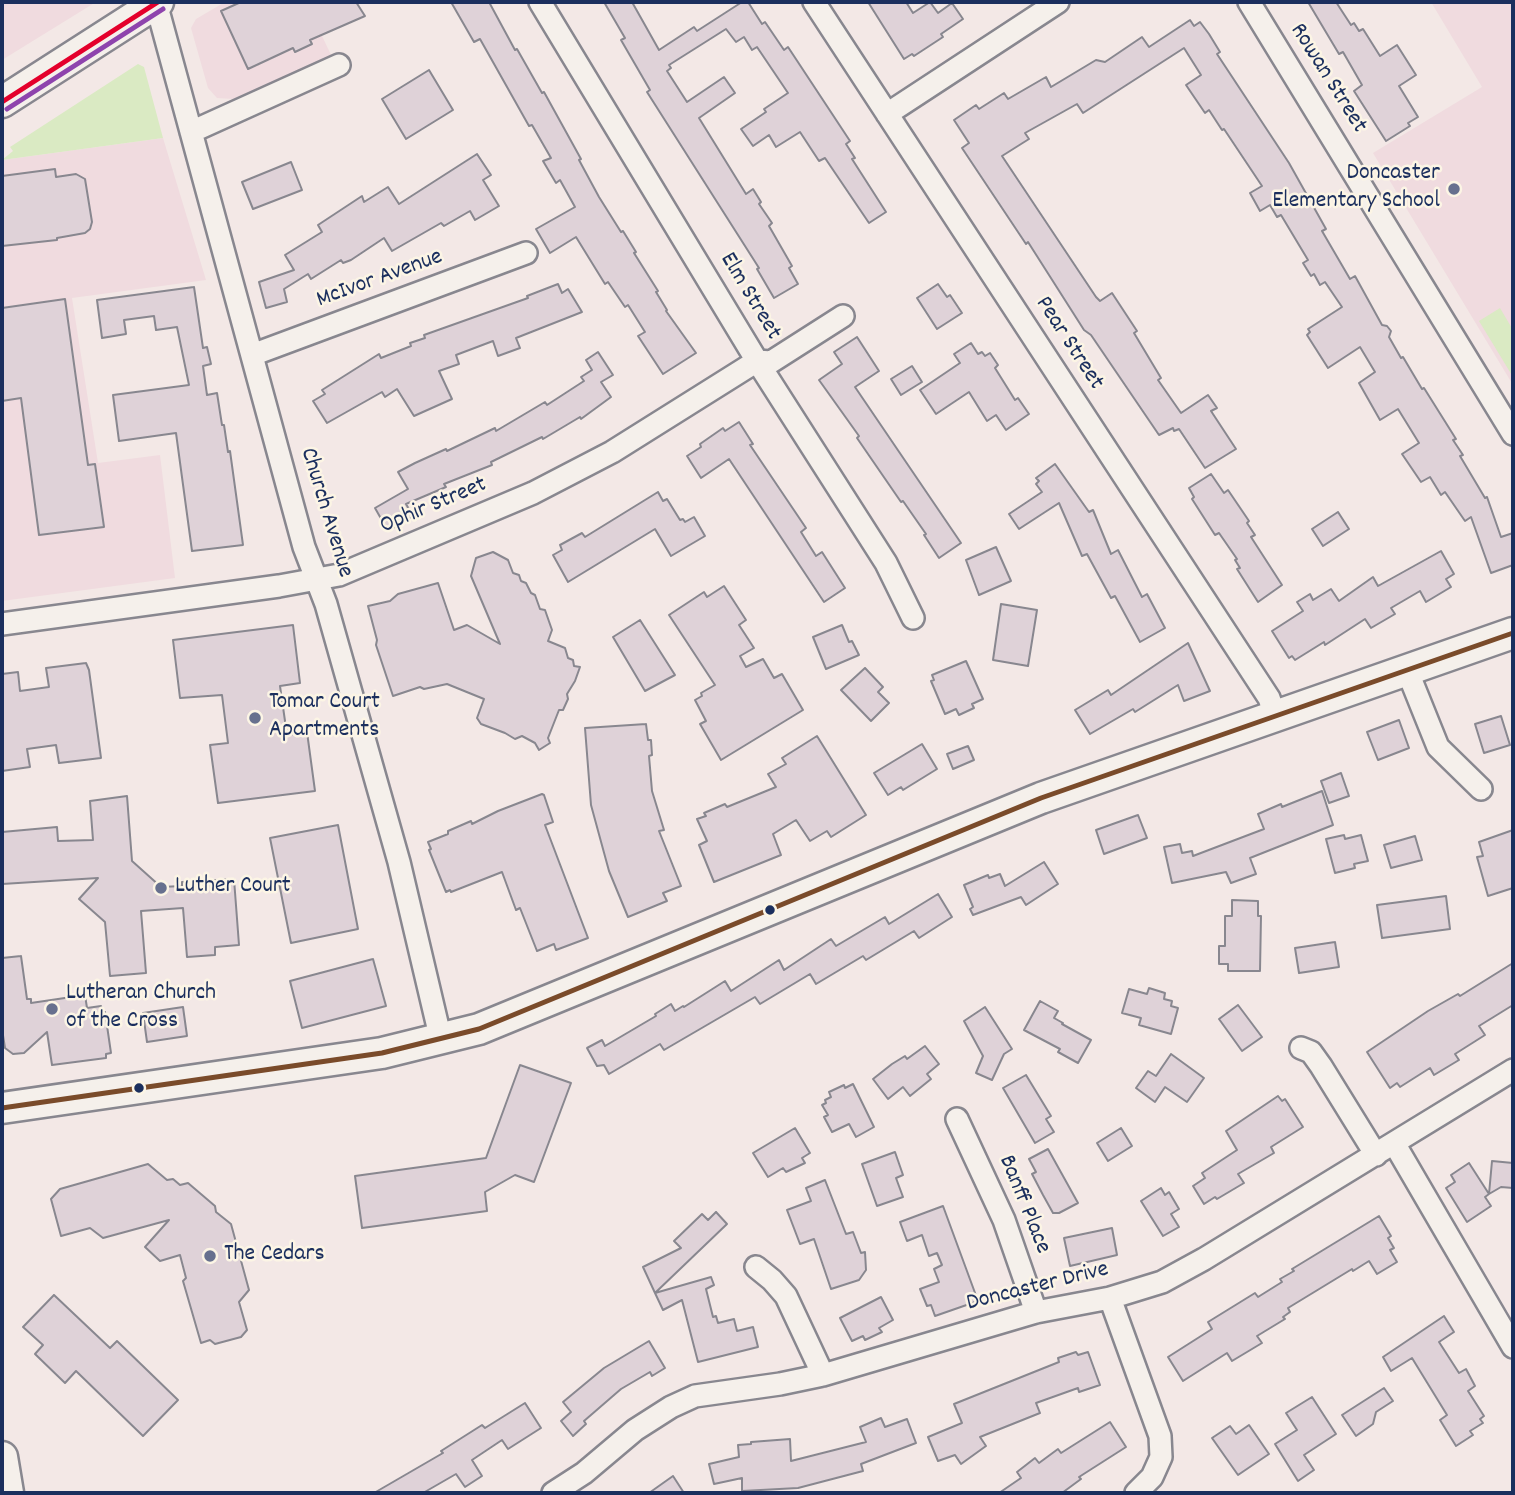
<!DOCTYPE html>
<style>
body{margin:0}
#map{position:relative;width:1515px;height:1495px;overflow:hidden;background:#f3e8e6;font-family:Dekko,sans-serif}
canvas{display:block}
.frame{position:absolute;inset:0;border:4px solid #1b2f5e;pointer-events:none}
</style>
<div id="map">
<canvas width="1515" height="1495"></canvas>
<div class="frame"></div>
</div>
<script>
const g = document.querySelector('canvas').getContext('2d');
g.lineJoin = 'round';
function paint(path, color) { g.fillStyle = color; g.fill(path, 'evenodd'); }
const toPath = rows => new Path2D(rows.map(r => 'M' + r).join(''));
function stroke(path, color, width, dash) { g.strokeStyle = color; g.lineWidth = width; g.lineCap = dash ? 'butt' : 'round'; g.setLineDash(dash || []); g.stroke(path); }
function label(font, color, halo, rows, align = 'center') {
  g.font = font + ' Dekko,sans-serif'; g.lineWidth = 5; g.setLineDash([]); g.textBaseline = 'middle'; g.strokeStyle = halo; g.fillStyle = color; for (const [text, x, y, turn = 0] of rows) {
    g.save(); g.translate(x, y); g.rotate((+turn || 0) * Math.PI / 180); g.textAlign = isNaN(turn) ? turn : align; if (halo) g.strokeText(text, 0, 0); g.fillText(text, 0, 0); g.restore();
  }
}
paint(toPath([
 [2,2,96,2,2,60],
 [225,2,306,2,332,57,233,99,217,98,208,88,191,28,196,19],
 [1431,2,1513,2,1513,385,1373,153,1482,87],
 [163,138,206,280,72,298,98,463,160,455,175,578,2,601,2,401,21,398,39,535,104,526,95,465,87,465,64,300,2,308,2,160]
]), '#f0dbdf');
paint(toPath([
 [138,64,144,67,163,138,2,160,13,151,10,147],
 [1500,308,1513,330,1513,377,1479,321]
]), '#daeac3');
const building = toPath([
 [241,2,356,2,365,16,310,40,312,44,295,52,293,48,248,69,221,11,241,2],
 [451,2,489,2,515,50,517,49,542,93,544,92,581,159,579,160,599,197,621,232,623,231,636,252,634,253,658,291,656,292,667,310,666,311,696,353,663,374,638,336,645,332,628,305,625,307,608,282,605,284,576,237,550,253,536,229,575,207,560,180,556,183,543,161,551,158,532,125,529,126,480,39,474,42,451,2],
 [604,2,632,2,659,50,694,27,697,31,742,2,748,2,762,24,765,22,784,50,788,47,850,141,846,144,855,158,852,159,886,212,869,223,825,158,819,161,800,132,776,147,769,135,753,146,741,129,766,112,764,109,788,93,757,47,752,50,744,37,736,42,726,29,669,65,671,68,667,71,687,102,724,77,735,93,699,118,746,194,753,189,761,202,759,204,772,223,769,226,792,266,789,268,798,284,774,298,757,269,759,268,647,92,650,90,621,40,625,38,604,2],
 [868,2,906,2,913,13,930,2,938,13,952,3,963,19,941,34,943,37,914,56,912,54,904,59,868,2],
 [1308,2,1336,2,1351,25,1354,23,1359,31,1363,29,1380,56,1397,45,1416,75,1399,86,1418,117,1408,123,1410,126,1386,141,1354,91,1362,85,1343,52,1339,54,1308,2],
 [1190,20,1194,26,1200,22,1209,34,1220,52,1217,54,1289,163,1326,229,1322,231,1350,279,1355,276,1382,325,1387,326,1391,331,1389,337,1401,358,1403,357,1422,389,1424,388,1456,439,1453,440,1463,455,1460,456,1485,498,1487,497,1501,537,1513,533,1513,565,1491,573,1471,517,1465,521,1445,492,1441,495,1430,477,1421,482,1402,454,1419,443,1398,409,1380,420,1359,383,1375,372,1360,347,1328,368,1307,335,1310,332,1308,329,1342,307,1325,282,1320,285,1314,274,1311,276,1303,263,1308,260,1281,215,1277,217,1270,205,1260,211,1250,193,1262,186,1224,129,1222,130,1209,110,1205,113,1186,85,1201,75,1184,48,1083,113,1077,104,1025,133,1029,139,1002,156,1096,297,1100,301,1112,293,1137,331,1134,333,1161,378,1158,380,1181,413,1208,395,1217,408,1211,411,1236,449,1205,468,1179,429,1174,431,1173,428,1159,435,1091,335,1084,330,1028,242,1026,244,962,148,969,143,954,120,976,105,979,109,1004,93,1008,99,1046,77,1051,87,1096,60,1105,62,1142,37,1149,47,1190,20],
 [429,70,453,110,406,139,382,99,429,70],
 [477,154,491,175,483,180,499,206,475,220,470,211,444,226,441,223,392,251,384,238,351,260,343,263,341,260,311,279,308,274,284,289,287,302,266,308,259,282,294,270,285,255,322,232,318,225,362,196,364,202,388,187,399,204,477,154],
 [291,162,302,190,253,209,242,182,291,162],
 [55,169,56,177,76,174,85,179,92,222,90,229,85,233,57,238,57,240,2,246,2,176,55,169],
 [558,284,562,293,568,289,582,312,516,338,520,348,498,356,493,341,456,355,459,364,439,371,452,399,414,416,397,389,385,397,382,392,327,423,313,401,325,394,322,390,379,354,381,358,411,346,410,343,425,338,424,335,528,298,527,296,558,284],
 [938,284,947,297,950,295,962,313,937,329,917,298,938,284],
 [194,287,203,348,207,347,211,364,203,366,207,395,217,393,222,425,224,425,228,452,230,451,243,545,192,551,176,433,119,441,113,395,189,385,177,327,156,330,154,316,124,320,126,334,102,338,97,300,194,287],
 [65,299,88,465,95,464,104,527,39,535,21,398,2,401,2,308,65,299],
 [857,337,879,371,855,387,961,543,939,558,924,535,926,534,903,501,901,502,857,438,859,436,819,380,842,364,834,352,857,337],
 [971,343,978,354,982,352,985,356,990,353,998,365,995,368,1015,400,1018,398,1029,414,1006,430,996,415,987,421,969,392,936,414,920,390,960,363,954,354,971,343],
 [598,352,613,375,601,382,611,397,581,419,580,417,543,439,542,437,491,462,492,465,444,484,446,487,406,504,413,516,388,531,375,508,408,489,398,472,415,463,446,449,447,451,495,428,496,431,545,402,547,405,584,381,581,377,592,370,586,360,598,352],
 [912,366,922,382,901,395,891,379,912,366],
 [739,422,753,444,750,445,806,528,801,532,816,556,822,552,845,588,824,602,729,459,701,478,687,456,701,447,700,444,723,428,725,431,739,422],
 [1055,464,1089,512,1093,510,1111,554,1118,550,1142,597,1147,594,1165,628,1140,642,1115,596,1111,598,1087,554,1082,556,1059,503,1019,529,1009,514,1042,492,1036,484,1039,481,1036,478,1055,464],
 [1211,474,1224,493,1228,490,1249,521,1247,523,1255,535,1251,537,1282,585,1258,602,1237,569,1240,568,1235,560,1237,559,1219,533,1215,535,1192,499,1194,497,1189,488,1211,474],
 [658,492,663,501,667,499,680,520,683,519,685,522,694,517,705,536,671,556,655,529,568,582,553,555,562,550,560,545,582,533,585,537,658,492],
 [1338,512,1349,529,1323,546,1312,529,1338,512],
 [996,547,1011,581,979,595,966,560,996,547],
 [1441,551,1454,574,1446,579,1451,587,1426,602,1420,591,1391,608,1395,614,1371,628,1365,619,1325,645,1324,642,1295,660,1292,656,1289,658,1272,631,1303,611,1297,602,1310,594,1313,600,1331,589,1339,601,1373,577,1378,586,1441,551],
 [493,552,508,560,513,573,519,575,521,581,526,583,531,593,535,595,540,609,545,610,552,630,548,641,565,648,568,658,573,660,574,666,580,667,575,681,567,694,568,699,563,710,559,710,548,738,550,743,539,750,535,743,522,736,515,739,505,733,481,724,477,718,484,699,447,684,424,689,420,687,393,696,376,645,377,640,368,606,390,601,398,594,438,583,454,630,467,625,500,644,471,576,476,558,493,552],
 [724,586,746,620,739,625,754,648,740,656,746,667,763,659,774,678,782,674,803,710,721,760,700,724,706,721,695,700,702,696,701,693,715,685,669,615,704,592,707,597,724,586],
 [1001,604,1037,610,1028,666,993,660,1001,604],
 [640,620,675,675,645,691,613,637,640,620],
 [293,625,300,683,280,686,287,735,307,732,315,791,218,803,210,745,228,743,222,695,180,698,173,640,293,625],
 [842,625,849,642,852,641,859,655,826,669,813,637,842,625],
 [1188,643,1210,691,1184,701,1178,685,1135,712,1133,709,1090,734,1075,710,1108,690,1111,695,1188,643],
 [966,661,983,699,972,704,974,708,959,715,956,709,945,714,931,681,934,680,932,675,966,661],
 [86,663,89,670,101,758,59,763,56,745,27,749,30,767,2,771,2,674,18,672,20,691,49,687,46,668,86,663],
 [865,668,883,687,878,692,889,703,871,721,841,690,865,668],
 [1501,716,1510,745,1484,753,1475,724,1501,716],
 [1399,720,1409,748,1378,760,1367,732,1399,720],
 [646,724,648,740,651,740,652,755,649,756,652,791,664,830,659,831,681,886,663,893,667,901,628,917,609,871,591,805,585,728,646,724],
 [817,736,866,815,831,837,827,831,810,841,796,820,773,834,781,855,714,882,699,845,707,841,697,819,706,816,704,813,725,804,727,807,776,787,768,774,786,764,782,758,817,736],
 [922,744,937,769,903,790,901,787,888,795,874,773,922,744],
 [968,746,974,760,953,769,947,754,968,746],
 [1341,773,1349,796,1329,803,1321,781,1341,773],
 [1322,791,1333,825,1250,858,1256,874,1231,883,1226,872,1172,883,1164,847,1180,844,1182,853,1192,851,1193,856,1264,829,1258,814,1281,804,1282,807,1322,791],
 [542,794,544,795,553,822,545,825,588,938,556,950,554,944,537,951,520,908,516,910,502,872,451,892,450,890,446,892,429,850,431,849,428,842,448,834,448,831,471,821,472,824,498,811,542,794],
 [127,796,132,861,161,887,182,886,182,882,234,879,239,945,215,947,215,955,187,957,183,908,141,911,146,973,110,976,105,922,79,899,98,878,2,884,2,832,57,827,58,841,93,840,90,801,127,796],
 [1138,815,1147,838,1104,854,1096,830,1138,815],
 [338,825,358,929,291,943,270,838,338,825],
 [1513,830,1513,888,1488,896,1477,857,1483,856,1479,842,1513,830],
 [1344,835,1345,839,1361,835,1368,861,1354,864,1355,868,1335,873,1326,839,1344,835],
 [1415,836,1422,860,1391,868,1384,845,1415,836],
 [1044,862,1058,884,1026,905,1021,897,973,915,970,909,973,907,964,885,988,875,989,878,1000,874,1005,886,1044,862],
 [938,894,952,917,919,938,914,931,866,960,863,956,816,984,810,974,760,1004,755,997,664,1050,660,1044,609,1074,604,1065,597,1066,587,1048,602,1040,605,1046,656,1016,655,1014,671,1004,675,1011,683,1006,684,1007,725,981,731,991,779,960,784,970,831,939,836,946,885,917,889,924,938,894],
 [1446,896,1450,929,1382,938,1377,905,1446,896],
 [1232,900,1258,901,1258,916,1261,916,1260,971,1228,971,1228,964,1219,964,1219,946,1225,946,1225,916,1232,916,1232,900],
 [1335,942,1339,967,1299,973,1295,948,1335,942],
 [21,956,27,999,31,999,31,1003,85,995,87,1008,101,1006,102,1012,105,1012,111,1053,106,1054,106,1058,52,1065,47,1032,24,1053,13,1054,5,1048,2,1029,2,958,21,956],
 [373,959,386,1006,302,1028,290,981,373,959],
 [1513,963,1513,1005,1479,1026,1485,1035,1455,1054,1459,1060,1434,1075,1430,1068,1400,1087,1397,1083,1390,1088,1367,1052,1428,1011,1458,994,1460,996,1513,963],
 [1149,988,1165,993,1164,999,1172,1001,1171,1006,1178,1008,1171,1034,1139,1025,1141,1018,1122,1013,1129,989,1147,994,1149,988],
 [1040,1001,1058,1011,1054,1018,1063,1023,1062,1024,1091,1040,1078,1063,1058,1052,1060,1049,1024,1030,1040,1001],
 [1238,1005,1262,1037,1242,1051,1219,1019,1238,1005],
 [183,1007,187,1036,147,1042,143,1013,183,1007],
 [985,1007,1012,1049,1004,1054,992,1080,976,1073,983,1056,964,1021,985,1007],
 [925,1046,939,1064,927,1074,931,1079,910,1096,903,1087,888,1099,873,1079,892,1064,905,1056,907,1059,925,1046],
 [1171,1054,1204,1078,1187,1102,1165,1087,1155,1102,1136,1088,1148,1071,1156,1076,1171,1054],
 [520,1065,571,1083,534,1182,515,1175,485,1192,487,1211,362,1228,355,1176,486,1158,520,1065],
 [1026,1075,1051,1116,1046,1119,1054,1132,1035,1143,1003,1088,1026,1075],
 [853,1084,874,1127,856,1137,849,1124,832,1132,824,1117,828,1115,822,1105,826,1103,825,1100,831,1097,829,1092,844,1085,845,1088,853,1084],
 [1278,1096,1282,1101,1285,1099,1303,1127,1271,1147,1274,1153,1238,1174,1244,1183,1217,1199,1215,1197,1204,1204,1193,1186,1205,1178,1202,1173,1237,1150,1226,1131,1278,1096],
 [795,1128,810,1153,802,1158,805,1163,786,1172,783,1168,768,1177,753,1153,795,1128],
 [1121,1128,1132,1146,1108,1161,1097,1143,1121,1128],
 [1048,1149,1078,1203,1059,1213,1053,1213,1043,1195,1032,1174,1036,1172,1029,1159,1048,1149],
 [895,1152,903,1175,896,1178,903,1197,877,1206,862,1164,895,1152],
 [1492,1161,1513,1163,1513,1188,1501,1187,1489,1194,1492,1161],
 [1469,1163,1489,1194,1485,1197,1491,1206,1467,1222,1446,1188,1455,1182,1451,1175,1469,1163],
 [148,1164,167,1180,173,1179,180,1185,188,1183,215,1206,216,1212,231,1224,249,1290,239,1302,247,1330,241,1337,215,1344,210,1340,201,1343,183,1281,186,1278,180,1255,160,1261,145,1247,169,1220,103,1238,90,1228,61,1236,51,1199,60,1189,148,1164],
 [825,1180,846,1234,853,1232,861,1253,865,1252,866,1270,859,1280,831,1289,814,1239,800,1244,787,1210,811,1201,806,1188,825,1180],
 [1161,1188,1165,1195,1169,1192,1179,1209,1171,1214,1179,1227,1163,1236,1141,1201,1161,1188],
 [943,1206,978,1301,935,1316,931,1305,927,1306,920,1289,939,1282,934,1269,942,1265,937,1253,929,1256,922,1235,907,1241,900,1222,943,1206],
 [716,1212,727,1224,655,1293,643,1267,681,1248,674,1241,702,1214,708,1220,716,1212],
 [1379,1216,1391,1236,1388,1238,1394,1248,1390,1250,1397,1262,1377,1274,1369,1261,1353,1271,1352,1269,1288,1308,1290,1312,1283,1317,1285,1319,1257,1336,1262,1343,1232,1361,1227,1353,1183,1381,1168,1357,1212,1329,1208,1322,1255,1293,1258,1297,1282,1282,1280,1279,1294,1271,1292,1269,1379,1216],
 [1112,1228,1117,1255,1070,1266,1064,1238,1112,1228],
 [711,1277,714,1285,706,1289,713,1317,716,1316,718,1323,734,1319,737,1331,753,1327,758,1347,698,1362,682,1300,663,1310,655,1293,711,1277],
 [54,1295,110,1348,117,1341,178,1400,143,1436,76,1371,65,1383,35,1354,43,1345,23,1327,54,1295],
 [881,1297,893,1320,879,1328,882,1332,865,1340,863,1336,852,1341,840,1318,881,1297],
 [1444,1316,1454,1332,1439,1342,1459,1373,1466,1369,1475,1386,1468,1391,1484,1416,1480,1419,1483,1423,1470,1431,1473,1435,1456,1446,1440,1420,1447,1415,1412,1358,1391,1371,1383,1357,1444,1316],
 [649,1341,665,1368,652,1376,650,1372,621,1389,584,1421,586,1424,573,1436,561,1421,571,1412,563,1402,604,1368,649,1341],
 [1076,1352,1078,1355,1088,1352,1100,1385,1079,1392,1078,1388,1036,1403,1040,1413,980,1437,986,1446,961,1464,955,1455,938,1461,928,1437,962,1423,954,1404,1059,1362,1058,1358,1076,1352],
 [1384,1388,1393,1401,1376,1412,1373,1424,1356,1436,1342,1415,1384,1388],
 [1312,1397,1336,1434,1304,1455,1314,1470,1298,1481,1275,1444,1297,1430,1286,1413,1312,1397],
 [525,1403,541,1428,508,1449,502,1440,472,1460,482,1476,465,1487,456,1474,423,1493,374,1493,443,1453,441,1451,482,1425,485,1428,525,1403],
 [881,1418,885,1427,907,1419,916,1443,861,1464,863,1471,798,1488,742,1491,742,1478,714,1484,709,1464,739,1457,738,1445,751,1444,751,1442,790,1439,791,1461,866,1442,860,1427,881,1418],
 [1110,1422,1126,1447,1079,1477,1081,1479,1062,1493,999,1493,1021,1478,1017,1472,1035,1458,1039,1463,1058,1449,1061,1453,1110,1422],
 [1249,1425,1269,1454,1238,1475,1212,1438,1230,1426,1236,1434,1249,1425],
 [673,1476,684,1493,649,1493,673,1476]
]);
paint(building, '#dfd2d8');
stroke(building, '#88878f', 2);
const street = toPath([
 [540,2,757,361,886,563,913,618],
 [814,2,1269,698,1275,715],
 [1249,2,1513,434],
 [156,3,304,547,326,604,399,862,441,1040],
 [887,114,1058,2],
 [191,132,339,65],
 [252,355,526,253],
 [2,624,279,586,339,575,533,493,612,452,757,361,771,362,843,316],
 [1407,670,1438,747,1481,789],
 [1301,1048,1311,1052,1321,1066,1376,1155],
 [957,1119,1004,1220,1036,1312],
 [1394,1143,1513,1347],
 [756,1267,772,1280,786,1296,823,1375],
 [1110,1298,1160,1436,1161,1457,1152,1477,1136,1493],
 [553,1493,584,1473,635,1430,671,1407,695,1396,780,1384,823,1375,1036,1312,1110,1298,1162,1282,1204,1259,1513,1070]
]);
const secondary = toPath([
 [2,102,158,2],
 [2,1108,382,1053,479,1029,1041,798,1513,633],
 [2,1457,8,1493]
]);
stroke(street, '#88878f', 26);
stroke(secondary, '#88878f', 35);
stroke(street, '#f5f0eb', 21);
stroke(secondary, '#f5f0eb', 30);
stroke(toPath([
 [2,1108,382,1053,479,1029,1041,798,1513,633]
]), '#7a4b2a', 5);
stroke(toPath([
 [2,102,158,2]
]), '#e4002b', 5);
stroke(toPath([
 [7,109,163,9]
]), '#8e44ad', 5);
for (const [x, y, r, color] of [
 [1454,189,7,"#67708e"],
 [255,718,7,"#67708e"],
 [161,888,7,"#67708e"],
 [770,910,6,"#1b2f5e"],
 [52,1009,7,"#67708e"],
 [139,1088,6,"#1b2f5e"],
 [210,1256,7,"#67708e"]
]) { const dot = new Path2D(); dot.arc(x, y, r, 0, 2 * Math.PI); g.fillStyle = color; g.fill(dot); stroke(dot, '#fcf5e5', 2.5); }
label('24px', '#1b2f5e', '#fcf5e5', [
 ["Rowan Street",1327,79,58],
 ["McIvor Avenue",380,280,-20],
 ["Elm Street",749,297,59],
 ["Pear Street",1068,344,57],
 ["Ophir Street",434,507,-23],
 ["Church Avenue",325,513,73],
 ["Banff Place",1023,1205,68],
 ["Doncaster Drive",1038,1288,-14]
]);
label('24px', '#1b2f5e', '#fcf5e5', [
 ["Doncaster",1440,175,"right"],
 ["Elementary School",1440,203,"right"],
 ["Tomar Court",269,704],
 ["Apartments",269,732],
 ["Luther Court",175,888],
 ["Lutheran Church",66,995],
 ["of the Cross",66,1023],
 ["The Cedars",224,1256]
], 'left');
</script>
